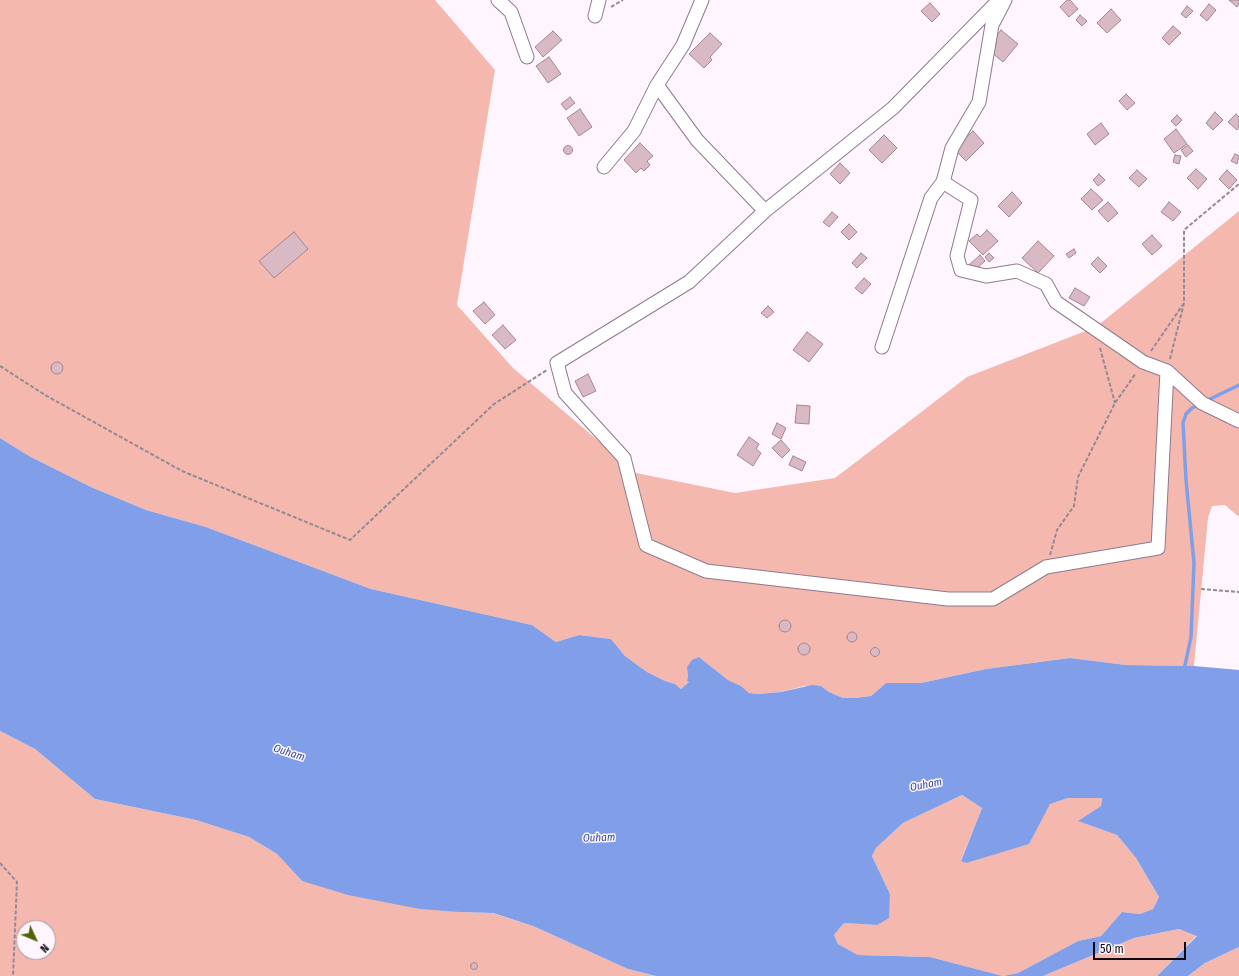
<!DOCTYPE html>
<style>
body{margin:0}
#map{position:relative;width:1239px;height:976px;overflow:hidden;background:#fff5fe;font-family:"Fira Sans Condensed",sans-serif}
canvas{display:block}
.north{position:absolute;left:16px;top:920px;width:40px;height:40px;box-sizing:border-box;background:#fff5fe;border:1px solid #9f979f;border-radius:50%;rotate:134deg;font-size:11px;font-weight:700;line-height:16px;text-align:center;color:#100910}
.north::after{content:'';display:block;margin:auto;width:14px;height:18px;background:#536204;clip-path:polygon(50% 0,100% 100%,50% 72%,0 100%)}
.scale{position:absolute;left:1093px;top:942px;width:93px;height:18px;box-sizing:border-box;border:2px solid #100910;border-top:0;padding-left:5px;font-size:12px;line-height:14px;white-space:nowrap;color:#100910;-webkit-text-stroke:3px #fff5fe;paint-order:stroke}
</style>
<div id="map">
<canvas width="1239" height="976"></canvas>
<div class="north">N</div>
<div class="scale">50 m</div>
</div>
<script>
const g = document.querySelector('canvas').getContext('2d');
g.lineJoin = 'round';
function paint(path, color) { g.fillStyle = color; g.fill(path, 'evenodd'); }
const toPath = rows => new Path2D(rows.map(r => 'M' + r).join(''));
function stroke(path, color, width, dash) { g.strokeStyle = color; g.lineWidth = width; g.lineCap = dash ? 'butt' : 'round'; g.setLineDash(dash || []); g.stroke(path); }
function label(font, color, halo, rows, align = 'center') {
  g.font = font + ' "Fira Sans Condensed",sans-serif'; g.lineWidth = 3; g.setLineDash([]); g.textBaseline = 'middle'; g.strokeStyle = halo; g.fillStyle = color; for (const [text, x, y, turn = 0] of rows) {
    g.save(); g.translate(x, y); g.rotate((+turn || 0) * Math.PI / 180); g.textAlign = isNaN(turn) ? turn : align; if (halo) g.strokeText(text, 0, 0); g.fillText(text, 0, 0); g.restore();
  }
}
paint(toPath([
 [0,0,435,0,495,70,457,305,513,368,636,473,735,493,835,478,967,377,1096,327,1239,211,1239,517,1225,505,1212,506,1208,518,1194,666,1126,665,1070,658,986,669,921,683,886,683,871,696,855,698,843,698,829,692,821,686,804,686,781,692,758,694,749,693,741,686,728,680,699,657,688,675,687,681,689,682,681,689,675,684,665,681,647,672,625,656,611,639,579,635,556,642,532,625,371,589,206,527,146,510,91,487,29,456,0,438],
 [0,731,35,749,95,799,196,820,249,837,277,854,302,881,459,912,492,913,533,926,628,969,656,976,0,976],
 [24,928,48,928,48,952,24,952],
 [962,795,982,808,961,860,1029,844,1049,804,1068,798,1102,797,1101,806,1079,821,1117,835,1136,858,1159,897,1153,909,1140,914,1122,912,1101,936,1078,941,1018,973,1003,976,930,957,858,955,838,944,834,935,844,923,877,925,890,894,872,856,876,848,903,823],
 [1179,929,1197,935,1157,976,1043,976,1134,938],
 [1239,947,1239,976,1188,976,1205,963]
]), '#f4b8af');
paint(toPath([
 [0,438,29,456,91,487,146,510,206,527,371,589,532,625,556,642,579,635,611,639,625,656,647,672,665,681,675,684,681,689,689,682,687,681,688,675,687,667,692,660,699,657,728,680,741,686,749,693,758,694,781,692,812,685,821,686,829,692,843,698,855,698,871,696,886,683,921,683,986,669,1070,658,1126,665,1194,666,1239,670,1239,947,1205,963,1188,976,1157,976,1197,936,1179,929,1134,938,1043,976,656,976,628,969,533,926,493,913,459,912,420,909,348,895,302,881,277,854,249,837,196,820,95,799,35,749,0,731],
 [962,795,982,808,961,861,966,863,1029,844,1050,804,1068,798,1102,798,1101,806,1078,821,1117,835,1136,858,1159,897,1153,909,1140,914,1122,912,1101,936,1078,941,1018,973,1003,976,930,957,858,955,838,944,834,935,844,923,877,925,889,918,890,894,872,856,876,848,903,823]
]), '#819fe8');
stroke(toPath([
 [1206,401,1239,385],
 [1184,670,1191,637,1194,563,1186,480,1183,423,1186,414,1192,408,1199,405]
]), '#819fe8', 3.5);
const building = toPath([
 [1067,0,1070,0,1078,9,1069,17,1060,7,1067,0],
 [1229,0,1239,0,1239,4,1237,7,1229,0],
 [930,3,940,14,932,22,921,11,930,3],
 [1209,4,1216,10,1207,21,1200,15,1209,4],
 [1187,6,1193,11,1186,18,1181,14,1187,6],
 [1111,9,1121,20,1107,33,1097,23,1111,9],
 [1080,15,1087,21,1082,26,1076,20,1080,15],
 [1173,26,1181,33,1169,45,1162,38,1173,26],
 [1001,30,1018,44,1003,62,990,51,997,43,993,40,1001,30],
 [553,31,562,40,543,57,535,47,553,31],
 [710,33,722,44,710,57,712,60,704,68,689,54,710,33],
 [549,57,561,74,548,83,536,66,549,57],
 [1126,94,1135,103,1127,110,1119,101,1126,94],
 [570,97,575,103,566,110,561,104,570,97],
 [580,109,592,127,579,136,567,118,580,109],
 [1215,112,1223,120,1213,130,1206,123,1215,112],
 [1236,114,1239,117,1239,127,1237,130,1228,122,1236,114],
 [1177,115,1182,120,1176,126,1171,121,1177,115],
 [1101,123,1109,134,1095,145,1087,134,1101,123],
 [1176,129,1187,144,1174,153,1164,139,1176,129],
 [973,131,984,143,966,161,954,149,973,131],
 [884,135,897,148,882,163,869,150,884,135],
 [640,143,653,156,647,161,650,165,644,171,641,168,636,173,624,160,640,143],
 [1188,145,1193,151,1186,157,1181,150,1188,145],
 '563.5 150a4.5 4.5 0 1 1 9 0a4.5 4.5 0 1 1-9 0Z',
 [1235,154,1239,156,1237,164,1231,161,1235,154],
 [1175,155,1181,156,1179,164,1173,162,1175,155],
 [840,163,850,173,840,184,830,174,840,163],
 [1196,169,1207,179,1198,189,1187,178,1196,169],
 [1137,170,1147,179,1139,187,1129,178,1137,170],
 [1227,170,1237,180,1229,189,1219,179,1227,170],
 [1099,174,1105,180,1098,186,1093,180,1099,174],
 [1091,189,1103,200,1092,210,1081,199,1091,189],
 [1012,192,1022,203,1009,217,998,206,1012,192],
 [1108,202,1118,213,1108,222,1098,211,1108,202],
 [1169,202,1181,212,1173,221,1161,212,1169,202],
 [832,212,838,217,829,227,823,222,832,212],
 [849,224,857,232,849,240,841,232,849,224],
 [987,230,998,241,983,255,969,241,977,234,980,237,987,230],
 [294,232,308,249,274,278,259,261,294,232],
 [1152,235,1162,246,1152,255,1142,244,1152,235],
 [1038,241,1054,256,1038,273,1022,258,1038,241],
 [1074,249,1076,253,1069,258,1066,254,1074,249],
 [861,253,867,258,857,268,852,263,861,253],
 [989,253,994,258,989,262,985,257,989,253],
 [980,255,985,261,974,271,969,265,980,255],
 [1098,257,1107,266,1100,273,1091,264,1098,257],
 [864,278,871,284,862,294,855,288,864,278],
 [1075,288,1090,297,1084,306,1069,298,1075,288],
 [484,302,495,315,485,324,473,311,484,302],
 [768,306,774,312,767,318,761,313,768,306],
 [503,325,516,340,505,349,492,335,503,325],
 [807,332,823,344,809,362,793,350,807,332],
 '51 368a6 6 0 1 1 12 0a6 6 0 1 1-12 0Z',
 [588,374,596,391,583,397,575,381,588,374],
 [797,405,810,406,809,424,795,423,797,405],
 [777,423,786,428,781,439,772,434,777,423],
 [749,437,759,444,756,449,761,453,753,466,737,455,749,437],
 [781,440,790,450,782,458,772,448,781,440],
 [793,456,806,462,802,471,789,465,793,456],
 '779 626a6 6 0 1 1 12 0a6 6 0 1 1-12 0Z',
 '847 637a5 5 0 1 1 10 0a5 5 0 1 1-10 0Z',
 '798 649a6 6 0 1 1 12 0a6 6 0 1 1-12 0Z',
 '870.5 652a4.5 4.5 0 1 1 9 0a4.5 4.5 0 1 1-9 0Z',
 '470.5 966a3.5 3.5 0 1 1 7 0a3.5 3.5 0 1 1-7 0Z'
]);
paint(building, '#d9b9c3');
stroke(building, '#a58690', 1);
const minor = toPath([
 [498,0,511,12,527,57],
 [999,0,893,108,765,211,689,282,557,363,565,393,624,458,646,545,706,571,948,599,993,599,1046,567,1158,548,1167,371,1202,403,1239,421],
 [595,16,599,0],
 [657,85,697,140,765,211],
 [604,167,634,131,657,85,683,45,702,0],
 [943,182,971,200,957,256,961,270,986,276,1017,271,1046,284,1056,302,1143,362,1167,371],
 [882,347,931,198,943,182,952,148,979,102,992,25,1005,0]
]);
stroke(minor, '#8f7a8e', 15);
stroke(toPath([
 [611,7,623,0],
 [1100,348,1115,403],
 [1151,351,1184,303],
 [1170,359,1184,303,1184,230,1239,184],
 [0,366,45,395,182,471,350,540,494,404,547,370],
 [1050,555,1057,530,1074,506,1078,477,1115,403,1136,373],
 [1201,589,1239,592],
 [0,863,17,882,13,976]
]), '#938a92', 2, [4, 2]);
stroke(minor, '#fff', 13);
label('italic 11px', '#2e4ca1', '#fff5fe', [
 ["Ouham",289,753,18],
 ["Ouham",926,785,-11],
 ["Ouham",599,838,-2]
]);
</script>
